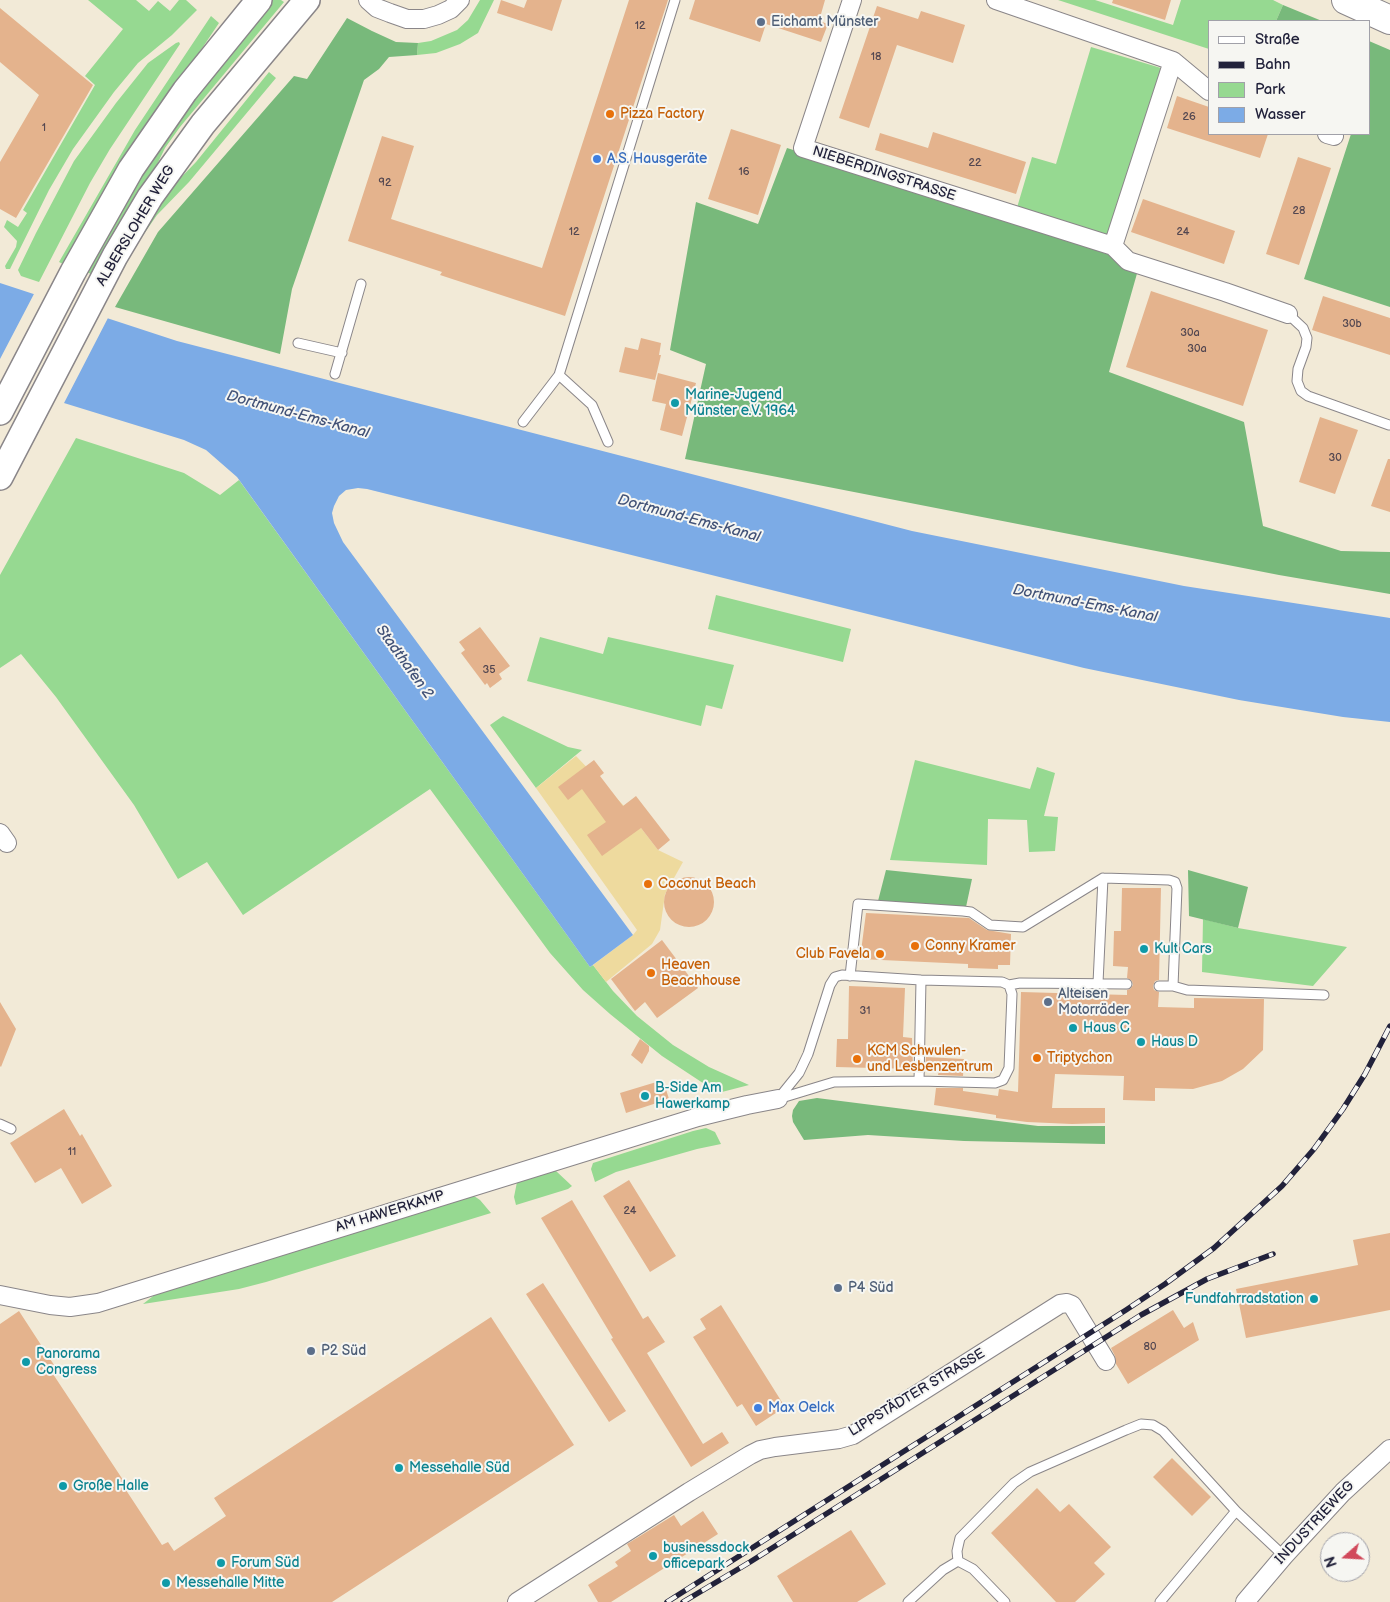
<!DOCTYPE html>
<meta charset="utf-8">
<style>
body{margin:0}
#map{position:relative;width:1390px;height:1602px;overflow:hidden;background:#f2ead7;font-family:"Balsamiq Sans",sans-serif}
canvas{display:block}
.legend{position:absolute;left:1208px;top:20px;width:162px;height:115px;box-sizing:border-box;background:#f6f6f2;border:1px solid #a1a1a9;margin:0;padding:6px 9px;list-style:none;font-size:15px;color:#22223b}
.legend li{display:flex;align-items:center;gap:10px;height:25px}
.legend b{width:25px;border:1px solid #a1a1a9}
.north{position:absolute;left:1320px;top:1532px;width:50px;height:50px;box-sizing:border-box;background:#f6f6f2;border:1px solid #a1a1a9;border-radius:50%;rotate:251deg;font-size:14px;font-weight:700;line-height:20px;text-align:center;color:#22223b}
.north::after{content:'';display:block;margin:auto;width:18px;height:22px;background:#d1495b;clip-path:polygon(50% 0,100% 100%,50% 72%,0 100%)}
</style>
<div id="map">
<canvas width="1390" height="1602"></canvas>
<ul class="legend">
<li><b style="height:6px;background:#fff"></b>Straße</li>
<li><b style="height:6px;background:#22223b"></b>Bahn</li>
<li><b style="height:14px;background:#96d991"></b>Park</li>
<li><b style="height:14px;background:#7cabe6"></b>Wasser</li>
</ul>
<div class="north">N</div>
</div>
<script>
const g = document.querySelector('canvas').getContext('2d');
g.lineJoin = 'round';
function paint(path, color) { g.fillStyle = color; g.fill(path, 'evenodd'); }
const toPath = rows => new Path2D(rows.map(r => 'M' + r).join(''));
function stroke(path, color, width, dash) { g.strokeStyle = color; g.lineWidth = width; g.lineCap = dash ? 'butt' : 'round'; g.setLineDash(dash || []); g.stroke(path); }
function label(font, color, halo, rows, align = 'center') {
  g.font = font + ' "Balsamiq Sans",sans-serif'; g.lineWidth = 4; g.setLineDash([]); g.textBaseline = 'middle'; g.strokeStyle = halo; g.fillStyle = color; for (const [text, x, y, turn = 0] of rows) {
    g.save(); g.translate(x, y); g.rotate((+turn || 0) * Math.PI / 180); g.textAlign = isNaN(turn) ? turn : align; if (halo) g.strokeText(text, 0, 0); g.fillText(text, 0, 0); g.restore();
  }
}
paint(toPath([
 [88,0,136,0,149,11,158,1,170,11,179,0,186,0,197,10,172,35,138,63,114,92,73,149,49,190,10,269,6,269,5,266,16,247,17,241,4,227,7,220,18,227,27,213,23,210,95,85,85,76,123,29],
 [270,0,281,0,284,2,180,127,165,148,147,185,94,275,83,271,166,131],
 [480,0,494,0,478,33,460,44,436,53,417,55,418,43,431,41,457,30,468,20],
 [1058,0,1095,0,1173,25,1181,0,1273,0,1283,5,1276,21,1209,21,1209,49],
 [211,16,219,23,168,99,65,265,59,262,135,130],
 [179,42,180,44,110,149,90,183,39,282,21,276,18,270,36,233,74,161,116,103,148,63,176,43],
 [1091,47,1161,68,1110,239,1016,211,1032,157,1056,164],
 [269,72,276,78,189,182,157,215,139,241,116,282,110,280,161,198,196,162],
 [76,438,184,473,220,495,239,480,590,967,593,965,613,991,637,1016,673,1045,709,1067,749,1085,718,1093,662,1056,610,1014,583,990,550,953,430,789,243,915,207,862,178,879,134,805,56,697,21,654,0,668,0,575],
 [716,595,851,629,843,662,708,629],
 [540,637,603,654,608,637,734,665,722,709,706,705,701,726,527,681],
 [503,716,568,747,582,750,536,788,490,725],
 [915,760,1030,789,1037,767,1055,773,1044,816,1058,817,1055,851,1029,852,1027,820,988,819,987,865,890,860],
 [1203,919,1238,928,1347,947,1313,986,1202,972],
 [706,1128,715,1132,721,1144,697,1149,616,1172,595,1182,591,1169,593,1163,693,1131],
 [553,1171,556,1171,572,1186,568,1189,516,1205,514,1197,517,1182],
 [474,1196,480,1200,491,1213,266,1282,239,1289,143,1304,157,1293,465,1198]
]), '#96d991');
paint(toPath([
 [1283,5,1322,21,1276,21],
 [347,18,372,31,396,42,418,43,417,55,389,57,379,69,364,80,292,289,280,354,115,307,158,232,294,76,307,79],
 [1369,41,1390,50,1390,307,1304,279,1351,134,1369,134],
 [787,148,1108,250,1138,270,1109,372,1244,422,1263,526,1341,551,1390,552,1390,594,1279,575,685,459,706,364,670,350,696,202,758,224],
 [886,870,972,879,966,907,878,901],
 [1188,870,1248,887,1238,928,1189,916],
 [817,1098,1038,1126,1105,1126,1105,1144,964,1141,868,1135,804,1140,793,1122,792,1116,793,1110,799,1101]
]), '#78b97b');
paint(toPath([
 [576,756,624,806,658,850,683,862,665,894,660,930,652,944,606,982,593,965,633,935,637,930,536,788]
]), '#eeda9e');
paint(toPath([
 [0,283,177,341,912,531,1184,586,1390,618,1390,722,1343,717,1239,700,1084,668,367,489,358,488,346,490,339,496,334,506,332,513,334,523,343,542,633,935,590,967,237,477,206,450,184,440,25,391,0,386]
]), '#7cabe6');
paint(toPath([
 [35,292,109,316,63,405,24,393,0,388,0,359]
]), '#f2ead7');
paint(toPath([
 [501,0,524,8,527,0,562,0,552,31,497,13],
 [629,0,668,0,565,316,440,275,442,272,348,241,382,136,414,146,391,219,542,268],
 [695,0,825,0,819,21,828,24,821,42,766,24,760,42,689,19],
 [1113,0,1171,0,1165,20,1112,3],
 [877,6,918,19,921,11,965,25,953,63,897,45,869,128,839,118],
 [0,8,93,85,16,218,0,209,0,162,39,95,0,62],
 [1177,96,1209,107,1209,134,1268,134,1260,158,1167,128],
 [731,129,781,145,758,215,708,199],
 [933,132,1026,162,1016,194,875,150,880,133,928,148],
 [1298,157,1331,168,1299,265,1266,254],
 [1143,199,1235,231,1224,264,1131,232],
 [1151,291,1268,330,1243,406,1126,367],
 [1323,296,1390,318,1390,355,1312,330],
 [641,338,661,343,659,355,661,355,655,380,619,372,625,347,638,350],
 [658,373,696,383,682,436,660,430,666,404,652,401],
 [1320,417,1358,430,1335,494,1299,482],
 [1388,459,1390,459,1390,512,1371,506],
 [480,627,510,666,499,674,502,679,490,688,487,683,485,685,461,653,465,650,459,642],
 [594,760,604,773,600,776,623,806,636,796,670,840,658,850,641,828,602,856,587,835,606,822,582,789,568,800,558,787],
 '664 902a25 25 0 1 1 50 0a25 25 0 1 1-50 0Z',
 [1122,888,1161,888,1159,980,1155,981,1153,986,1154,990,1159,992,1158,1007,1194,1008,1194,998,1264,999,1263,1050,1243,1069,1222,1081,1193,1089,1155,1088,1155,1101,1123,1100,1124,1076,1055,1074,1052,1108,1105,1108,1105,1123,1072,1124,1027,1122,996,1118,996,1115,934,1105,936,1088,963,1088,963,1091,998,1096,999,1089,1018,1092,1021,992,1127,995,1127,990,1130,989,1133,985,1132,981,1127,978,1128,967,1113,966,1114,931,1121,931],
 [866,913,969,918,987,930,1011,934,1010,965,998,965,998,969,968,968,968,964,860,959],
 [662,940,698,988,657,1018,645,1002,635,1011,611,979],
 [849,986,905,988,903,1037,912,1038,913,1069,836,1067,837,1039,848,1039],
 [0,1002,16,1029,1,1067,0,1066],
 [640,1039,649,1046,649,1051,642,1064,631,1055],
 [926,1057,964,1059,963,1076,938,1075,939,1070,925,1070],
 [663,1080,669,1099,626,1113,620,1093],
 [64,1109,80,1136,82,1134,112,1186,82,1204,61,1168,35,1183,10,1143],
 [629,1180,676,1256,650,1272,603,1196],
 [572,1200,643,1319,648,1316,665,1342,647,1353,703,1444,722,1432,729,1443,691,1467,611,1339,613,1338,541,1218],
 [1390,1233,1390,1310,1246,1338,1236,1289,1358,1265,1353,1240],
 [543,1283,626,1411,609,1422,526,1294],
 [721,1305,785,1407,756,1426,742,1404,737,1407,693,1337,706,1329,700,1319],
 [1173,1310,1184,1328,1193,1322,1199,1340,1128,1384,1116,1364,1115,1356,1111,1348],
 [19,1311,56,1368,51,1371,127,1486,124,1487,162,1545,168,1542,174,1551,226,1516,214,1498,491,1317,574,1445,332,1602,0,1602,0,1324],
 [1172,1458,1211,1497,1192,1516,1153,1477],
 [1037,1488,1060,1512,1069,1504,1111,1547,1094,1563,1105,1574,1075,1602,1056,1602,991,1533],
 [703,1511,718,1534,611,1602,598,1602,588,1585,618,1566,615,1562,631,1551,627,1544,674,1515,681,1526],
 [851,1530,886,1584,857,1602,793,1602,777,1576]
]), '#e4b38d');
const lane = toPath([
 [1288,314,1303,328,1307,338,1306,347,1298,369,1297,381,1301,391,1308,396,1389,425],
 [298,343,342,353],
 [335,374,361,284],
 [559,375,592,405,608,442],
 [523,422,559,375,675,0],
 [850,976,858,904,963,911,971,912,990,925,1023,927,1103,878,1169,880,1175,882,1177,888,1173,986],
 [1098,983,1103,878],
 [1159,986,1173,986,1187,990,1324,995],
 [919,1081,921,980],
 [778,1099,799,1073,808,1054,830,985,835,977,842,975,921,980,1002,982,1009,985,1020,983,1127,984],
 [778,1099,834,1082,919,1081,995,1083,1003,1080,1009,1068,1012,994,1009,985],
 [0,1124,11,1129],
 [1236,1511,1284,1556],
 [958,1561,957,1551,960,1538,1014,1483,1030,1472,1126,1430,1141,1424,1153,1425,1163,1431,1236,1511,1160,1602],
 [958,1561,973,1569,1005,1602],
 [908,1602,943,1570,958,1561]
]);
const street = toPath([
 [368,0,377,8,390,13,407,19,424,19,438,15,451,9,460,0],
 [852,0,803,148,1113,246,1173,61],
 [996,0,1173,61,1209,91],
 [1327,134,1334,136],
 [1113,246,1128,261,1225,292,1288,314],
 [0,833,7,843],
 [0,1295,50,1305,70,1307,98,1303,698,1117,747,1105,778,1099],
 [517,1602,689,1492,750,1455,760,1450,775,1447,839,1439,853,1435,1060,1304,1067,1303,1072,1305,1106,1361],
 [1245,1602,1284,1556,1343,1492,1390,1449]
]);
const secondary = toPath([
 [0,412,73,272,131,169,185,91,259,0],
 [0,477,115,256,150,197,203,124,307,0]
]);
const highway = toPath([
 [1346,0,1390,20]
]);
stroke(lane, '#8a8689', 11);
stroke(street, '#8a8689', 20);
stroke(secondary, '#8a8689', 28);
stroke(highway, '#8a8689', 30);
stroke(lane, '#fff', 9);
stroke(street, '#fff', 18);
stroke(secondary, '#fff', 25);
stroke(highway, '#fff', 28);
const rail = toPath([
 [667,1602,1126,1310,1165,1284,1214,1248,1282,1186,1314,1149,1343,1109,1365,1074,1390,1026],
 [683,1602,750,1562,1141,1315,1207,1279,1273,1254]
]);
stroke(rail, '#22223b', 5.5);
stroke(rail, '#f6f6f2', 4, [11]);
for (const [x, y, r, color] of [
 [761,22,5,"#5c6f8a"],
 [610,114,5,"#e8710a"],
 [597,159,5,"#3f7fe0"],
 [675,403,5,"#0f9aa8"],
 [648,884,5,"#e8710a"],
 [915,946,5,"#e8710a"],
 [1144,949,5,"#0f9aa8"],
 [880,954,5,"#e8710a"],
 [651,973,5,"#e8710a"],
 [1048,1002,5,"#5c6f8a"],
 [1073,1028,5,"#0f9aa8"],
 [1141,1042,5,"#0f9aa8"],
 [1037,1058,5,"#e8710a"],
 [857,1059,5,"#e8710a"],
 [645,1096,5,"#0f9aa8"],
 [838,1288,5,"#5c6f8a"],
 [1314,1299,5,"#0f9aa8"],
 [311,1351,5,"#5c6f8a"],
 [26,1362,5,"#0f9aa8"],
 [758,1408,5,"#3f7fe0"],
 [399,1468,5,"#0f9aa8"],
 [63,1486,5,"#0f9aa8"],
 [653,1556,5,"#0f9aa8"],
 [221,1563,5,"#0f9aa8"],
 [166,1583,5,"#0f9aa8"]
]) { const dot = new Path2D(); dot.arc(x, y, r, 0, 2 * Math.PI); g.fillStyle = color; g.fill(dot); stroke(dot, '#f6f6f2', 2); }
label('11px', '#524650', null, [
 ["12",640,26],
 ["18",876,57],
 ["26",1189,117],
 ["1",44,128],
 ["22",975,163],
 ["16",744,172],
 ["92",385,183],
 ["28",1299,211],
 ["12",574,232],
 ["24",1183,232],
 ["30b",1352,324],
 ["30a",1190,333],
 ["30a",1197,349],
 ["30",1335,458],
 ["35",489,670],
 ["31",865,1011],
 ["11",72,1152],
 ["24",630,1211],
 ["80",1150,1347]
]);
label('14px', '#4e5e75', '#f6f6f2', [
 ["Eichamt Münster",771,22],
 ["Alteisen",1058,994],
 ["Motorräder",1058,1010],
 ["P4 Süd",848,1288],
 ["P2 Süd",321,1351]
], 'left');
label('14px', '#c56008', '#f6f6f2', [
 ["Pizza Factory",620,114],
 ["Coconut Beach",658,884],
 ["Conny Kramer",925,946],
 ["Club Favela",870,954,"right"],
 ["Heaven",661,965],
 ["Beachhouse",661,981],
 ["KCM Schwulen-",867,1051],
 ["und Lesbenzentrum",867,1067],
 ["Triptychon",1047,1058]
], 'left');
label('14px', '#366cbe', '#f6f6f2', [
 ["A.S. Hausgeräte",607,159],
 ["Max Oelck",768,1408]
], 'left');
label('14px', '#22223b', '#f6f6f2', [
 ["NIEBERDINGSTRASSE",884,174,18],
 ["ALBERSLOHER WEG",136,226,-59],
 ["AM HAWERKAMP",390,1212,-17],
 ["LIPPSTÄDTER STRASSE",917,1393,-31],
 ["INDUSTRIEWEG",1315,1523,-47]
]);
label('14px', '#0d838f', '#f6f6f2', [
 ["Marine-Jugend",685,395],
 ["Münster e.V. 1964",685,411],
 ["Kult Cars",1154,949],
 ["Haus C",1083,1028],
 ["Haus D",1151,1042],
 ["B-Side Am",655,1088],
 ["Hawerkamp",655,1104],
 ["Fundfahrradstation",1304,1299,"right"],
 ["Panorama",36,1354],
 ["Congress",36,1370],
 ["Messehalle Süd",409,1468],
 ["Große Halle",73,1486],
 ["businessdock",663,1548],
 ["officepark",663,1564],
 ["Forum Süd",231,1563],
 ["Messehalle Mitte",176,1583]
], 'left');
label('italic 15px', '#425277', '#f6f6f2', [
 ["Dortmund-Ems-Kanal",298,415,15],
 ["Dortmund-Ems-Kanal",689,519,15],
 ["Dortmund-Ems-Kanal",1085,604,11],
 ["Stadthafen 2",404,662,54]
]);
</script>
